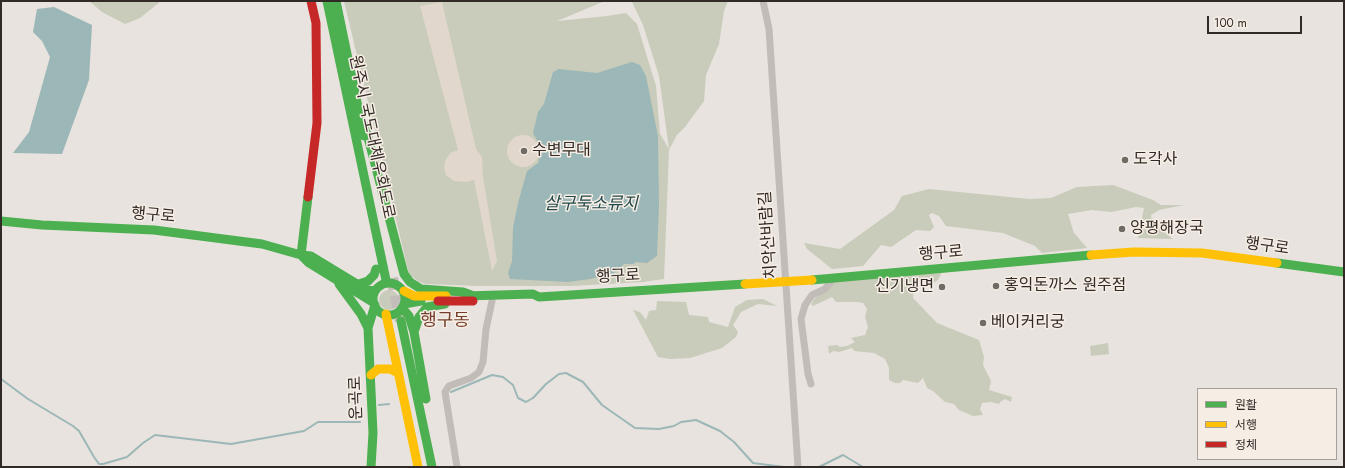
<!DOCTYPE html>
<meta charset="utf-8">
<style>
body{margin:0}
#map{position:relative;width:1345px;height:468px;overflow:hidden;background:#e8e3de;font-family:Jost,"Noto Sans KR",sans-serif}
canvas{display:block}
.frame{position:absolute;inset:0;border:2px solid #312a26;pointer-events:none}
.legend{position:absolute;left:1197px;top:388px;width:140px;height:72px;box-sizing:border-box;background:#f6eee5;border:1px solid #a7a099;margin:0;padding:5px 7px;list-style:none;font-size:12px;color:#312a26}
.legend li{display:flex;align-items:center;gap:8px;height:20px}
.legend b{width:20px;border:1px solid #a7a099}
.scale{position:absolute;left:1207px;top:16px;width:95px;height:18px;box-sizing:border-box;border:2px solid #312a26;border-top:0;padding-left:5px;font-size:12px;line-height:14px;white-space:nowrap;color:#312a26;-webkit-text-stroke:3px #f6eee5;paint-order:stroke}
</style>
<div id="map">
<canvas width="1345" height="468"></canvas>
<div class="frame"></div>
<ul class="legend">
<li><b style="height:5px;background:#4caf50"></b>원활</li>
<li><b style="height:5px;background:#ffc107"></b>서행</li>
<li><b style="height:5px;background:#c62828"></b>정체</li>
</ul>
<div class="scale">100 m</div>
</div>
<script>
const g = document.querySelector('canvas').getContext('2d');
g.lineJoin = 'round';
function paint(path, color) { g.fillStyle = color; g.fill(path, 'evenodd'); }
const toPath = rows => new Path2D(rows.map(r => 'M' + r).join(''));
function stroke(path, color, width, dash) { g.strokeStyle = color; g.lineWidth = width; g.lineCap = dash ? 'butt' : 'round'; g.setLineDash(dash || []); g.stroke(path); }
function label(font, color, halo, rows, align = 'center') {
  g.font = font + ' Jost,"Noto Sans KR",sans-serif'; g.lineWidth = 3; g.setLineDash([]); g.textBaseline = 'middle'; g.strokeStyle = halo; g.fillStyle = color; for (const [text, x, y, turn = 0] of rows) {
    g.save(); g.translate(x, y); g.rotate((+turn || 0) * Math.PI / 180); g.textAlign = isNaN(turn) ? turn : align; if (halo) g.strokeText(text, 0, 0); g.fillText(text, 0, 0); g.restore();
  }
}
paint(toPath([
 [89,1,161,1,140,18,125,24,102,12],
 [344,1,605,1,557,21,607,16,626,13,637,24,656,86,660,134,669,149,659,76,643,25,632,2,628,1,728,1,724,11,719,44,706,75,704,101,685,127,677,135,669,150,664,279,643,282,572,286,478,286,426,284,419,282,409,274],
 [1113,185,1153,200,1161,205,1184,205,1159,210,1151,215,1152,222,1173,239,1138,238,1144,208,1136,207,1111,212,1092,210,1068,214,1074,233,1087,248,1042,253,1035,246,1003,233,946,226,939,216,932,213,929,215,934,227,930,231,916,230,891,247,881,245,863,266,832,269,807,249,804,243,840,249,894,210,902,196,929,189,1029,199,1051,198,1077,187],
 [943,270,938,280,932,284,927,281,914,282,913,298,937,323,979,340,984,357,983,365,991,381,989,390,1012,397,1011,402,1005,399,1000,402,999,404,991,402,982,403,980,409,983,415,973,416,959,410,954,404,945,402,933,391,927,388,923,378,918,383,903,380,900,383,895,383,889,380,889,368,885,359,874,353,854,351,852,348,839,352,833,351,829,354,828,346,837,345,840,347,847,346,855,342,851,338,865,335,868,327,865,317,867,309,863,303,856,302,836,302,832,297,813,306,811,304,814,299,835,280],
 '379 300a10 10 0 1 1 20 0a10 10 0 1 1-20 0Z',
 [763,299,777,306,758,304,741,312,733,325,738,332,736,337,722,348,690,358,670,359,658,357,633,310,640,312,646,320,649,311,656,310,657,301,686,302,689,315,708,317,709,322,728,327,735,307,747,300],
 [1108,343,1109,354,1091,356,1090,346]
]), '#c9ccba');
paint(toPath([
 [442,2,476,149,482,157,483,177,497,261,492,271,474,180,467,182,454,181,446,175,444,168,445,161,450,153,458,150,420,6],
 '507 151a16 16 0 1 1 32 0a16 16 0 1 1-32 0Z'
]), '#e1d7cc');
paint(toPath([
 [54,7,92,25,89,80,62,154,13,153,29,132,50,57,42,41,33,32,37,9],
 [632,62,640,65,646,76,658,136,659,205,657,256,647,263,635,262,634,264,624,264,613,274,590,279,568,282,510,279,508,273,512,261,513,228,518,203,527,171,538,163,542,149,533,133,538,112,544,104,553,72,559,69,597,73]
]), '#9cb7b7');
stroke(toPath([
 [1,379,28,399,73,426,79,431,94,457,99,464,103,464,127,457,143,443,155,435,231,444,304,431,318,422,360,422],
 [451,392,492,375,503,377,513,385,518,398,526,402,533,398,546,384,559,374,566,373,583,382,602,405,635,428,659,429,674,426,681,422,696,420,720,431,734,442,753,463,784,467],
 [379,405,389,404],
 [819,467,843,455,863,467]
]), '#9cb7b7', 2);
stroke(toPath([
 [392,278,401,321]
]), '#c3beb9', 12, [12, 6]);
stroke(toPath([
 [763,1,769,29,798,467],
 [811,384,808,374,801,319,805,305,812,295,825,289,834,278],
 [457,467,445,392,449,386,471,378,479,372,483,362,486,329,492,301]
]), '#c1bcb7', 7);
stroke(toPath([
 [327,1,386,280],
 [336,1,364,136],
 [365,126,404,274,410,282,421,289,463,292,471,295],
 [308,197,301,255,309,263,374,303],
 [1,221,42,225,154,230,262,244,301,255,311,256,367,290,375,291],
 [1277,263,1344,272],
 [812,280,1091,255],
 '373 299a16 16 0 1 1 32 0a16 16 0 1 1-32 0Z',
 [339,284,361,314,368,328],
 [359,284,368,281,374,275,376,269],
 [465,296,533,294,539,297,745,284],
 [404,304,421,301],
 [402,308,409,316,414,332],
 [401,321,432,467],
 [414,332,419,317,427,307,445,304],
 [414,332,426,399],
 [371,467,373,433,368,328,375,305]
]), '#4caf50', 9);
stroke(toPath([
 [1091,255,1134,252,1202,253,1277,263],
 [404,291,414,296,446,296],
 [386,314,418,467],
 [371,375,378,369,390,369,398,373]
]), '#ffc107', 9);
stroke(toPath([
 [308,197,317,123,316,23,311,1],
 [438,301,473,301]
]), '#c62828', 9);
stroke(toPath([
 [745,284,812,280]
]), '#ffc107', 9);
for (const [x, y, r, color] of [
 [524,151,4,"#716b66"],
 [1125,160,4,"#716b66"],
 [1122,229,4,"#716b66"],
 [996,286,4,"#716b66"],
 [942,287,4,"#716b66"],
 [983,323,4,"#716b66"]
]) { const dot = new Path2D(); dot.arc(x, y, r, 0, 2 * Math.PI); g.fillStyle = color; g.fill(dot); stroke(dot, '#f6eee5', 1.5); }
label('16px', '#312a26', '#f6eee5', [
 ["원주시 국도대체우회도로",371,137,78],
 ["행구로",153,216,5],
 ["치악산바람길",769,235,-94],
 ["행구로",1267,247,8],
 ["행구로",941,254,-5],
 ["행구로",618,277,-3],
 ["운곡로",357,398,-92]
]);
label('16px', '#312a26', '#f6eee5', [
 ["수변무대",532,151],
 ["도각사",1133,160],
 ["양평해장국",1130,229],
 ["홍익돈까스 원주점",1004,286],
 ["신기냉면",934,287,"right"],
 ["베이커리궁",991,323]
], 'left');
label('italic 17px', '#22494d', '#f6eee5', [
 ["살구둑소류지",591,205]
]);
label('18px', '#753e2b', '#f6eee5', [
 ["행구동",445,322]
]);
</script>
